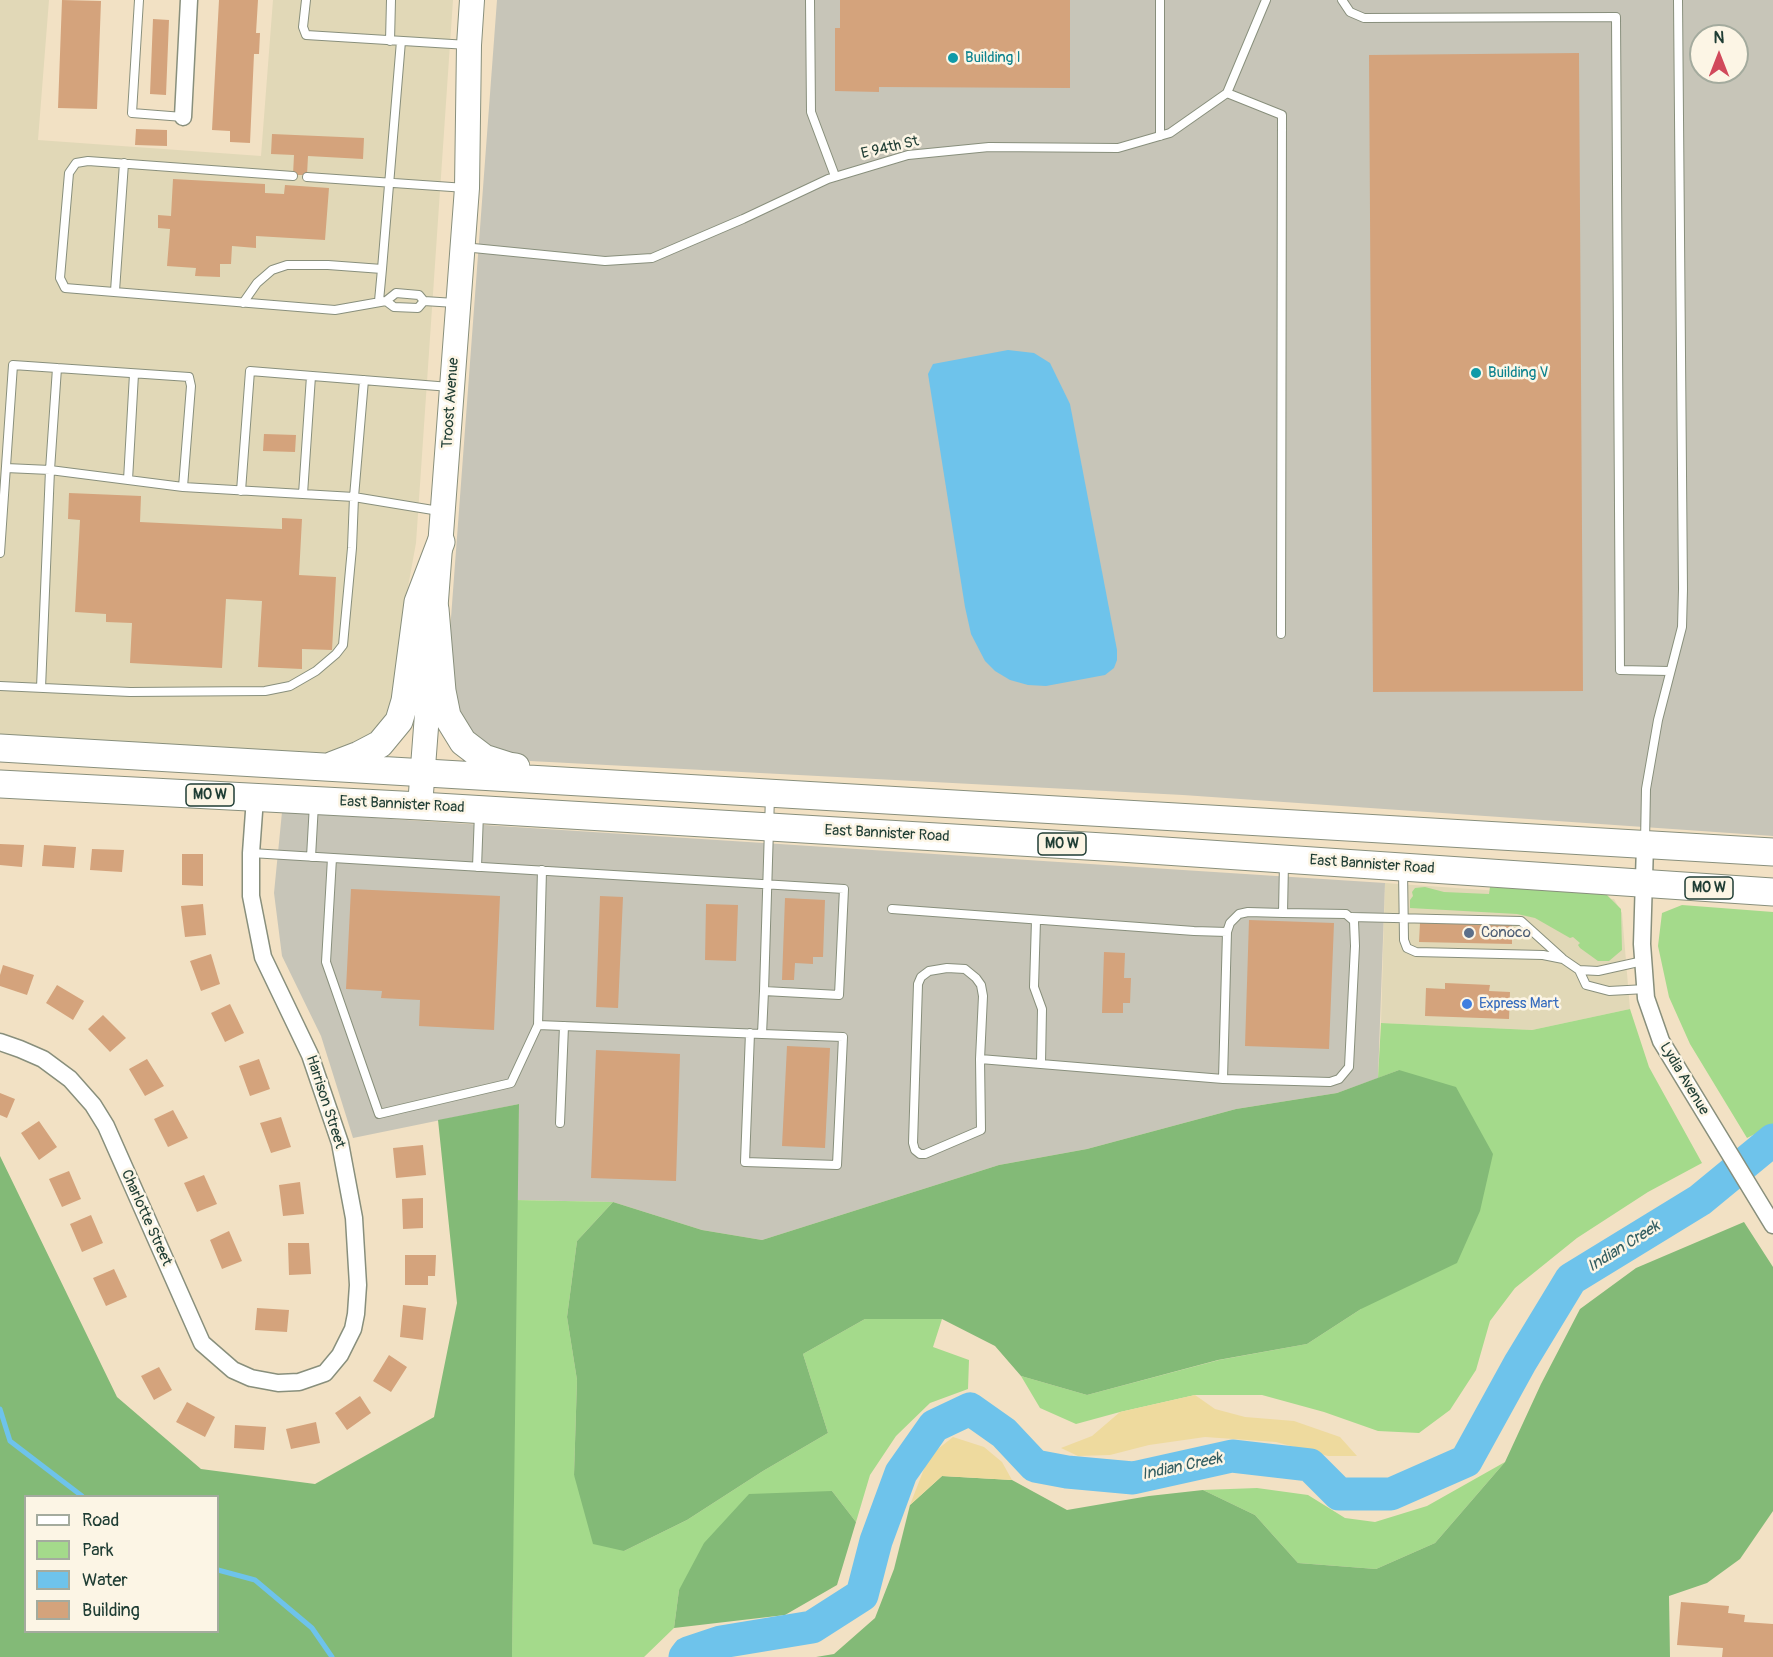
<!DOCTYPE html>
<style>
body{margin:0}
#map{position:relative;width:1773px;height:1657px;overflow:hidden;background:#f2e1c4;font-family:Pangolin,sans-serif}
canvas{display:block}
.legend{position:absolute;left:24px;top:1495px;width:195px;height:138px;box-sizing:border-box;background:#fcf5e5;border:2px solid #a4ab9e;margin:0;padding:8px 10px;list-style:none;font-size:18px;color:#1f3d34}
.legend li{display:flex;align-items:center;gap:12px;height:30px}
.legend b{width:30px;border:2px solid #a4ab9e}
.north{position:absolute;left:1689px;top:24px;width:60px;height:60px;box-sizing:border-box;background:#fcf5e5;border:2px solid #a4ab9e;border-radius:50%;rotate:0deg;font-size:16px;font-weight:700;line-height:24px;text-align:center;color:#1f3d34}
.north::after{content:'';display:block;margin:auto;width:21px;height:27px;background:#d1495b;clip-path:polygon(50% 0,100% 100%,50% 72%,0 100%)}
</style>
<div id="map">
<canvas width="1773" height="1657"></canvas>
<ul class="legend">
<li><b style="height:8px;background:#fff"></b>Road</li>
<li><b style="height:16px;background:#a4da8b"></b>Park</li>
<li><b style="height:16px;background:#6ec3eb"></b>Water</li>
<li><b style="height:16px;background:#d4a37c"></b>Building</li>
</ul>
<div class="north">N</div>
</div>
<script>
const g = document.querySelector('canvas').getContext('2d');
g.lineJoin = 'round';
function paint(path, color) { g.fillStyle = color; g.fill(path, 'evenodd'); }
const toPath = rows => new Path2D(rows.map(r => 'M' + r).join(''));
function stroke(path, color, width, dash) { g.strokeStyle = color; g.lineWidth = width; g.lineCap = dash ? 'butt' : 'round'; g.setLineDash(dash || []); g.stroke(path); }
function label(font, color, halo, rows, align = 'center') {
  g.font = font + ' Pangolin,sans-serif'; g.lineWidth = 5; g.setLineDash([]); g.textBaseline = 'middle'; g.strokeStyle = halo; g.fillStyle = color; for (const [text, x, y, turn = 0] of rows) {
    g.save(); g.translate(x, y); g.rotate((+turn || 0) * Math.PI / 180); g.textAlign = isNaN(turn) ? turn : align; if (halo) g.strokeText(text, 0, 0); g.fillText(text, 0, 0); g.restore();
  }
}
paint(toPath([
 [0,0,49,0,38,140,261,156,273,0,453,0,416,543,404,609,392,707,381,729,330,757,0,739],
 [1385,883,1614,899,1622,913,1630,1009,1532,1030,1381,1023]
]), '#e1d8b7');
paint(toPath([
 [497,0,1773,0,1773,836,1183,795,530,761,502,755,476,742,459,721,448,658],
 [1701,36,1737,36,1737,72,1701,72],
 [282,812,1385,883,1378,1078,1337,1093,1236,1109,1087,1149,999,1165,762,1240,702,1230,613,1202,516,1200,519,1104,353,1138,321,1036,282,956,274,893]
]), '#c7c5b8');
paint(toPath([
 [1425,887,1444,892,1489,894,1490,887,1606,894,1621,909,1622,950,1609,961,1598,961,1580,948,1578,945,1580,943,1573,937,1570,938,1535,918,1517,914,1410,908,1410,900,1413,896,1412,892,1415,888],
 [1682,905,1773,912,1773,1125,1747,1138,1690,1044,1669,997,1658,946,1662,913],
 [1630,1009,1649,1067,1702,1163,1648,1192,1577,1238,1515,1288,1490,1321,1476,1370,1450,1410,1419,1433,1378,1431,1324,1412,1262,1395,1195,1395,1120,1412,1076,1424,1040,1408,1021,1376,1087,1395,1219,1360,1307,1344,1361,1309,1399,1070,1378,1078,1381,1023,1532,1030],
 [516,1200,613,1202,577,1241,567,1317,577,1380,574,1475,624,1551,687,1520,763,1471,828,1433,803,1354,865,1319,942,1319,933,1347,969,1360,968,1389,930,1403,896,1436,870,1475,856,1522,832,1491,679,1590,674,1628,644,1657,512,1657],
 [1505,1462,1435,1543,1376,1569,1298,1563,1255,1515,1203,1490,1257,1488,1308,1495,1345,1518,1375,1522,1427,1506]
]), '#a4da8b');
paint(toPath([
 [1399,1070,1456,1087,1493,1154,1480,1211,1457,1263,1361,1309,1307,1344,1218,1360,1087,1395,1021,1376,995,1346,942,1319,865,1319,803,1354,828,1433,763,1471,687,1520,624,1551,593,1544,574,1475,577,1380,567,1317,577,1241,613,1202,702,1230,762,1240,999,1165,1087,1149,1236,1109,1337,1093],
 [519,1104,512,1657,0,1657,0,1156,117,1397,201,1469,315,1484,434,1417,457,1303,438,1120],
 [218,1496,218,1632,26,1632,26,1496],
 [1744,1222,1773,1267,1773,1511,1740,1559,1707,1583,1669,1596,1670,1657,816,1657,834,1654,875,1618,894,1569,910,1505,942,1476,1012,1480,1067,1510,1149,1496,1203,1490,1255,1515,1298,1563,1376,1569,1435,1543,1505,1462,1541,1384,1580,1309,1636,1268],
 [832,1491,856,1522,837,1585,785,1615,674,1628,679,1590,704,1543,749,1494]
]), '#83ba77');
paint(toPath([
 [1195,1395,1215,1409,1245,1417,1294,1421,1340,1437,1357,1456,1328,1456,1276,1442,1205,1437,1149,1445,1110,1455,1078,1456,1061,1448,1092,1436,1120,1412],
 [953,1437,984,1447,1002,1462,1012,1480,942,1476,910,1505,929,1456]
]), '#eeda9e');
paint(toPath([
 [1008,350,1034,353,1050,363,1070,404,1117,650,1117,660,1114,668,1105,675,1046,686,1028,685,1010,680,995,671,985,661,971,634,965,607,928,374,933,364]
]), '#6ec3eb');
stroke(toPath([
 [0,1409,10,1441,82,1496],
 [218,1570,255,1580,312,1628,332,1657]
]), '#6ec3eb', 5);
stroke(toPath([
 [685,1657,688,1653,721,1642,812,1627,862,1595,876,1541,901,1473,934,1426,970,1409,1004,1433,1035,1466,1067,1472,1133,1478,1232,1456,1310,1465,1339,1494,1391,1494,1466,1461,1520,1363,1571,1279,1700,1200,1773,1140]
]), '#6ec3eb', 33);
paint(toPath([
 [62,0,101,1,97,109,58,108],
 [219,0,258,0,256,33,260,33,259,54,254,54,250,143,230,142,230,131,212,130],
 [840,0,1070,0,1070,88,879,87,879,92,835,91,835,28,840,28],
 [153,19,169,20,166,95,150,94],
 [1579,53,1583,691,1373,692,1369,55],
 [136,129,167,130,167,146,135,145],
 [272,134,364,138,363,159,308,156,307,175,293,175,294,155,271,154],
 [173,179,265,184,265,193,284,194,285,185,329,188,325,240,256,236,256,248,232,246,231,264,220,264,220,277,195,276,196,268,167,266,170,229,158,228,158,215,171,216],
 [264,434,296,435,295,452,263,451],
 [69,493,141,496,140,522,282,529,282,518,302,519,299,575,336,577,332,650,302,649,302,669,258,667,262,601,226,599,222,668,130,663,132,623,106,622,106,614,75,612,80,520,68,519],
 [0,844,24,845,22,867,0,865],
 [44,845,76,847,74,868,42,866],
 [92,849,124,850,122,872,90,870],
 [182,854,203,854,203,886,182,885],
 [351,889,500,896,494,1030,419,1026,420,1000,381,998,382,991,346,989],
 [600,896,623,897,618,1008,596,1007],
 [785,898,825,900,823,957,813,957,813,964,795,963,794,980,782,980],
 [203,904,206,935,185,937,181,906],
 [706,904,738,905,736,961,705,960],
 [1249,920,1334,923,1329,1049,1245,1046],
 [1420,923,1512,925,1512,944,1419,942],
 [1104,952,1125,953,1124,978,1131,978,1130,1003,1123,1003,1123,1013,1102,1013],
 [211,954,220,984,201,991,190,961],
 [3,965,34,975,27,995,0,986,0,975],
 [1445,983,1490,985,1489,991,1510,992,1509,1019,1425,1016,1426,988,1445,989],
 [57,985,84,1001,73,1020,46,1003],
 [230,1004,244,1033,225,1042,211,1013],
 [103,1015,126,1038,110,1052,88,1029],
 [787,1046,830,1048,825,1148,782,1146],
 [596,1050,680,1054,676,1181,591,1178],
 [147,1059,164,1086,145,1096,129,1069],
 [259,1059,270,1089,250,1096,239,1066],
 [0,1093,15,1099,7,1118,0,1115],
 [173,1110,188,1138,168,1147,154,1119],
 [281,1117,291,1147,271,1153,260,1123],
 [39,1121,57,1147,39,1160,21,1133],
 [423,1145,426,1175,396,1178,393,1148],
 [69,1171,81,1199,62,1207,49,1179],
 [204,1175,217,1204,197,1212,184,1183],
 [300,1182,304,1214,283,1216,279,1185],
 [423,1198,423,1228,403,1229,402,1199],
 [91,1215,103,1243,82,1252,70,1224],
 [229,1231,242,1261,222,1269,210,1240],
 [288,1243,309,1243,311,1274,289,1275],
 [405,1255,436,1255,435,1276,428,1276,428,1285,405,1285],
 [114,1269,127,1297,106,1306,93,1278],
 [403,1305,426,1308,423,1340,400,1337],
 [257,1308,289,1310,287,1332,255,1330],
 [389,1355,407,1367,391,1392,373,1381],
 [159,1367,172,1390,154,1400,141,1376],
 [360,1396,371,1413,347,1430,335,1413],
 [187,1402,215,1417,205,1437,176,1422],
 [316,1422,320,1443,291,1449,286,1429],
 [235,1425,266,1427,264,1450,234,1448],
 [1681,1602,1729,1606,1728,1613,1745,1615,1744,1622,1773,1624,1773,1657,1722,1657,1723,1648,1677,1645]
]), '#d4a37c');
const service = toPath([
 [139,0,132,113,183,117],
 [306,0,303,27,306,35,468,45],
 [810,0,811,112,835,176],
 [1160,0,1160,136],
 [1342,0,1350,12,1364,18,1616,17,1620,670,1669,671],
 [390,41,391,0],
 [1227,93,1282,115,1281,634],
 [293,176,88,161,76,163,69,173,60,278,65,288,335,310,386,301,396,293,419,295,424,301,455,303],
 [307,177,466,188],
 [463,247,605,261,652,258,743,219,828,179,908,155,989,147,1118,148,1170,133,1227,93,1266,0],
 [115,291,124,163],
 [379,301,382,269],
 [386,301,394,307,418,308,424,301],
 [243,303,257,283,272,270,287,265,328,265,382,269,401,41],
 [6,468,50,470,57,368],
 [128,480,134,374],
 [241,491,250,371,450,387],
 [303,494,311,376],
 [0,553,13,365,189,377,191,386,183,487,354,497,364,380],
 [0,686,130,692,265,691,290,686,316,671,336,654,343,645,352,548,354,497,439,511],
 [41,688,50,470,183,487],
 [1645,842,1646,789,1658,720,1682,627,1683,589,1678,0],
 [251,853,844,889,839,995,764,991,762,1034,538,1025],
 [311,857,314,804],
 [332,858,326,962,379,1114,511,1083,538,1025,542,870],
 [477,867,479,813],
 [1403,870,1404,940,1407,948,1416,952,1543,955,1563,959,1579,970,1586,985,1609,991,1646,989],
 [892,909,1194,931,1227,932],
 [1283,913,1346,914,1354,921,1355,946,1349,1067,1339,1079,1330,1082,1223,1079,1227,932,1230,923,1239,914,1248,912,1283,913,1284,862],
 [1351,917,1521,921,1562,958],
 [1036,920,1034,987,1042,1009,1041,1063],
 [1579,970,1598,971,1643,961],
 [764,991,770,796],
 [750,1033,745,1162,837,1165,843,1037,762,1034],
 [980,1059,983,996,981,985,976,978,965,969,947,968,929,971,921,977,918,984,913,1143,915,1150,920,1154,925,1154,981,1130,980,1059,1223,1079],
 [560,1123,564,1026]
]);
const minor = toPath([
 [183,117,189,0],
 [1645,845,1642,944,1646,998,1661,1041,1773,1225],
 [0,1042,20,1049,43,1059,70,1079,93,1105,106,1126,202,1343,233,1370,251,1378,278,1383,299,1382,325,1373,340,1355,353,1329,356,1314,358,1285,354,1218,340,1143,310,1055,263,957,251,896,251,853,255,798]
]);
const secondary = toPath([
 [434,627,467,188,469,45,472,0],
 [420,806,431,662]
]);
const primary = toPath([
 [435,609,442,691,447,716,463,742,484,758,509,766,516,767],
 [0,748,1773,852],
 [333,765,359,755,380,744,399,721,405,701,418,602,441,542],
 [0,784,420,806,1120,848,1773,892]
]);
stroke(service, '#888f7c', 10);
stroke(minor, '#888f7c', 19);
stroke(secondary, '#888f7c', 26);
stroke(primary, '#888f7c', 29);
stroke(service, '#fff', 8);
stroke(minor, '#fff', 16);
stroke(secondary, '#fff', 24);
stroke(primary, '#fff', 27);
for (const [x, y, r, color] of [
 [953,58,6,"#0f9aa8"],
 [1476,373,6,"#0f9aa8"],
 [1469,933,6,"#5c6f8a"],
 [1467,1004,6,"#3f7fe0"]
]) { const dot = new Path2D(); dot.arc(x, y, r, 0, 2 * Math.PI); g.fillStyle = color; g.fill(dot); stroke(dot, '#fcf5e5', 2); }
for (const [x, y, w] of [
 [210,795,48],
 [1062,844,48],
 [1709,888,48]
]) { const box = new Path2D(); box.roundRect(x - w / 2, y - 11, w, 22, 4.5); g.fillStyle = '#fcf5e5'; g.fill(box); stroke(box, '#1f3d34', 1.5); }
label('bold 14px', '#1f3d34', null, [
 ["MO W",210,795],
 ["MO W",1062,844],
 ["MO W",1709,888]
]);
label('15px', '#0d838f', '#fcf5e5', [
 ["Building I",965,58],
 ["Building V",1488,373]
], 'left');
label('15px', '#1f3d34', '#fcf5e5', [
 ["E 94th St",890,148,-13],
 ["Troost Avenue",451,403,-86],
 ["East Bannister Road",402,805,3],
 ["East Bannister Road",887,834,3],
 ["East Bannister Road",1372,865,4],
 ["Lydia Avenue",1684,1079,59],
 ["Harrison Street",325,1102,72],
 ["Charlotte Street",146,1218,66]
]);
label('15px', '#4e5e75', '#fcf5e5', [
 ["Conoco",1481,933]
], 'left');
label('15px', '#366cbe', '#fcf5e5', [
 ["Express Mart",1479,1004]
], 'left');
label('italic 16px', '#335e62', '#fcf5e5', [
 ["Indian Creek",1624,1247,-32],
 ["Indian Creek",1182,1467,-12]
]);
</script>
